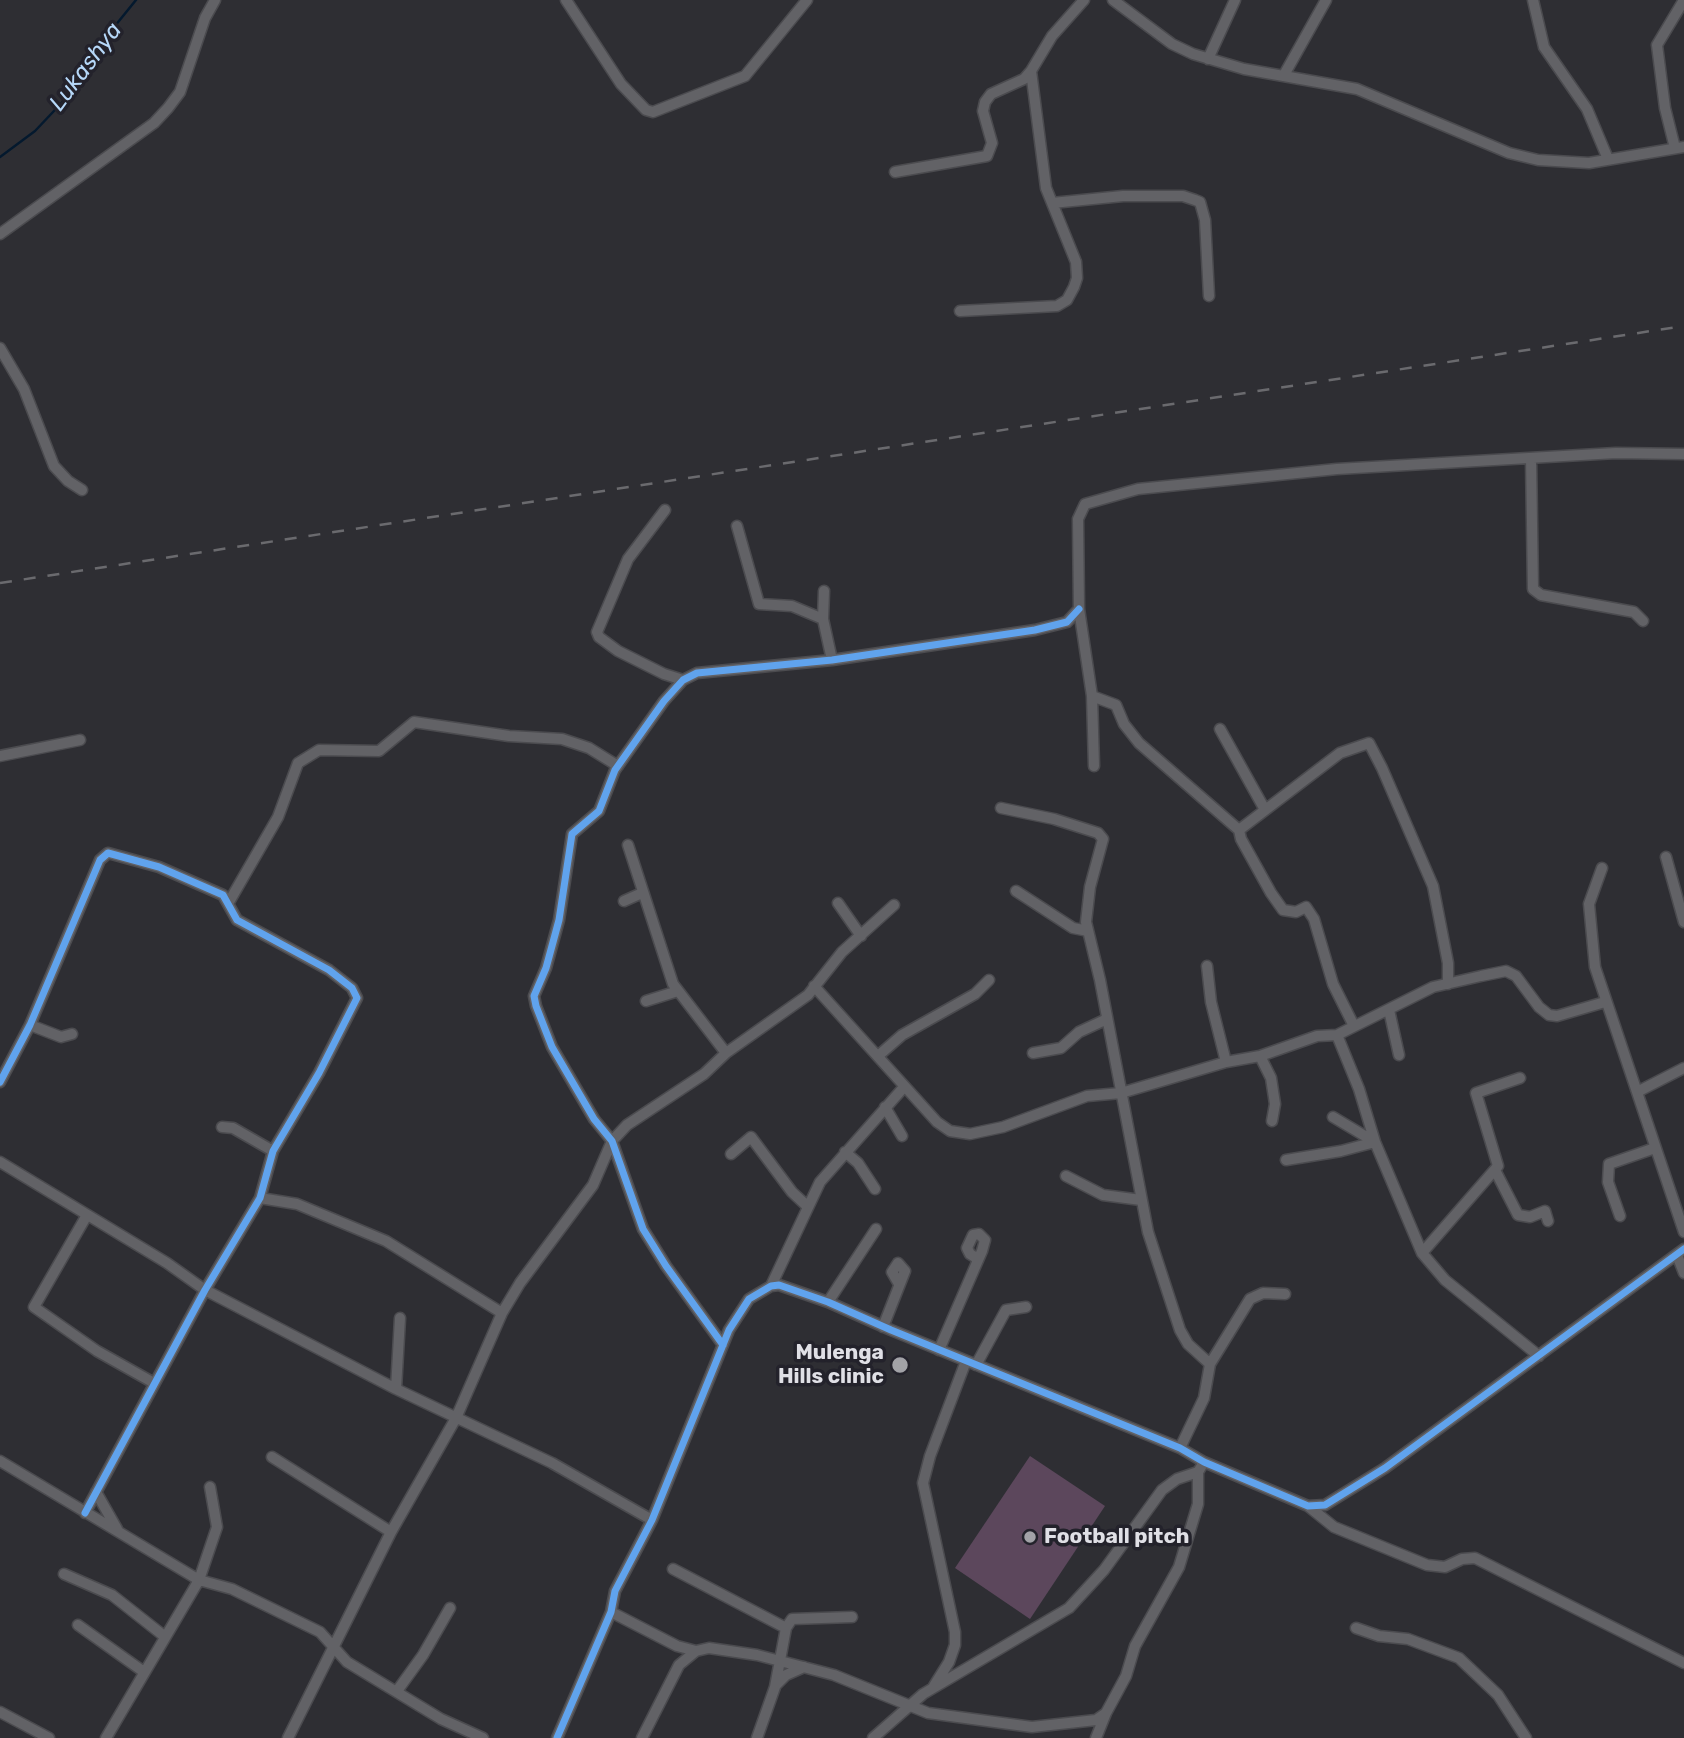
<!DOCTYPE html>
<style>
body{margin:0}
canvas{display:block;background:#2e2e33}
</style>
<canvas width="1684" height="1738"></canvas>
<script>
const g = document.querySelector('canvas').getContext('2d');
g.lineJoin = 'round';
function paint(path, color) { g.fillStyle = color; g.fill(path, 'evenodd'); }
const toPath = rows => new Path2D(rows.map(r => 'M' + r).join(''));
function stroke(path, color, width, dash) { g.strokeStyle = color; g.lineWidth = width; g.lineCap = dash ? 'butt' : 'round'; g.setLineDash(dash || []); g.stroke(path); }
function label(font, color, halo, rows, align = 'center') {
  g.font = font + ' Rubik,sans-serif'; g.lineWidth = 7; g.setLineDash([]); g.textBaseline = 'middle'; g.strokeStyle = halo; g.fillStyle = color; for (const [text, x, y, turn = 0] of rows) {
    g.save(); g.translate(x, y); g.rotate((+turn || 0) * Math.PI / 180); g.textAlign = isNaN(turn) ? turn : align; if (halo) g.strokeText(text, 0, 0); g.fillText(text, 0, 0); g.restore();
  }
}
paint(toPath([
 [1030,1456,1105,1506,1030,1619,955,1568]
]), '#5c475c');
stroke(toPath([
 [0,157,35,131,71,93,106,37,136,0]
]), '#04192e', 2.5);
const minor = toPath([
 [566,0,621,84,646,110,653,112,745,76,807,0],
 [1113,0,1172,44,1193,54,1244,69,1357,89,1509,153,1538,160,1589,163,1684,147],
 [1533,0,1544,47,1587,109,1608,159],
 [1208,59,1235,0],
 [1284,75,1326,0],
 [1675,148,1665,108,1657,45,1684,0],
 [895,172,987,156,992,143,983,111,985,102,991,94,1024,79,1031,71],
 [1052,203,1123,196,1183,196,1195,200,1200,202,1205,220,1209,296],
 [0,234,154,123,168,108,180,92,205,18,215,0],
 [960,311,1057,306,1067,300,1074,287,1077,278,1076,262,1046,188,1031,71,1052,36,1084,0],
 [0,348,24,389,54,466,68,481,82,490],
 [1531,458,1533,589,1541,595,1634,612,1643,621],
 [665,510,628,559,597,632,599,637,618,651,664,674,683,680],
 [737,526,759,604,792,606,823,619],
 [824,591,823,619,832,660],
 [1092,696,1094,766],
 [1220,729,1264,808],
 [0,756,80,740],
 [1001,808,1054,819,1098,833,1103,839,1090,887,1086,922,1100,980,1148,1232,1180,1330,1188,1344,1210,1364,1204,1398,1180,1448],
 [1239,830,1139,743,1124,724,1116,705,1092,696,1079,609,1078,519,1085,504,1138,489,1337,469,1616,453,1684,454],
 [628,845,673,984,726,1053],
 [1666,857,1684,922],
 [1602,868,1589,904,1595,967,1684,1232],
 [1016,891,1073,928,1088,931],
 [624,901,642,893],
 [229,902,278,817,298,763,319,750,379,751,414,722,509,736,562,739,589,748,618,766],
 [838,903,861,936],
 [1207,966,1211,1002,1226,1062],
 [814,986,937,1122,950,1131,970,1134,1003,1127,1087,1096,1121,1093,1226,1062,1260,1056,1317,1036,1337,1035,1433,987,1481,976,1506,971,1516,976,1539,1007,1549,1015,1557,1016,1605,1002],
 [646,1001,678,991],
 [1389,1010,1399,1055],
 [30,1025,61,1037,72,1034],
 [1354,1026,1333,984,1314,919,1306,907,1296,912,1283,910,1271,893,1241,839,1239,830,1340,753,1369,743,1382,768,1433,886,1448,963,1448,984],
 [1337,1035,1359,1089,1375,1142,1422,1253,1445,1280,1539,1356],
 [1033,1053,1061,1048,1079,1032,1107,1019],
 [878,1056,902,1035,975,994,989,980],
 [1260,1056,1271,1078,1275,1104,1272,1121],
 [0,1082,30,1025,100,860,108,853,159,867,223,895,237,920,329,970,352,988,357,998,319,1073,273,1151,260,1198,205,1290,85,1513],
 [1639,1091,1684,1068],
 [885,1107,902,1136],
 [1333,1117,1375,1142],
 [222,1127,233,1128,273,1151],
 [845,1152,858,1163,875,1189],
 [731,1154,751,1137,792,1192,807,1206],
 [1286,1160,1341,1151,1375,1142],
 [0,1162,167,1263,205,1290,396,1389,552,1463,652,1520],
 [1496,1172,1518,1215,1530,1217,1545,1211,1548,1221],
 [1066,1176,1103,1195,1141,1200],
 [260,1198,297,1204,386,1241,502,1313],
 [87,1215,34,1307,97,1351,154,1383],
 [1620,1216,1608,1182,1609,1164,1655,1148],
 [1422,1253,1498,1166,1476,1093,1520,1078],
 [1677,1255,1684,1273],
 [771,1286,820,1182,904,1087],
 [828,1302,876,1229],
 [883,1327,905,1271,898,1263,892,1272,899,1284],
 [723,1345,666,1266,643,1229,612,1141,594,1119,552,1047,536,1006,534,996,546,968,559,920,572,834,599,811,615,770,664,701,683,680,697,673,832,660,1035,630,1067,622,1079,609],
 [939,1350,982,1251,985,1240,979,1234,973,1235,967,1248,970,1254,978,1259],
 [1210,1364,1250,1299,1263,1293,1285,1294],
 [976,1365,1006,1310,1026,1307],
 [396,1389,400,1318],
 [272,1457,391,1532],
 [0,1461,199,1580,232,1589,320,1632,347,1662,441,1719,483,1738],
 [96,1492,117,1529],
 [1308,1506,1334,1527,1427,1565,1445,1567,1462,1559,1475,1558,1684,1663],
 [673,1569,786,1628,775,1687,757,1738],
 [64,1574,112,1595,164,1636],
 [611,1612,677,1646,696,1651],
 [78,1625,144,1672],
 [786,1628,792,1619,852,1617],
 [1356,1628,1379,1636,1408,1639,1459,1658,1498,1695,1526,1738],
 [776,1685,786,1675,804,1667],
 [934,1686,949,1662,955,1645,955,1632,923,1483,930,1456,966,1361],
 [397,1691,423,1655,450,1608],
 [0,1712,49,1738],
 [106,1738,199,1580,217,1527,210,1487],
 [288,1738,391,1532,456,1418,502,1313,520,1283,593,1185,612,1141,627,1125,704,1074,726,1053,808,995,842,952,894,905],
 [557,1738,611,1612,615,1591,652,1520,729,1330,749,1299,771,1286,779,1285,828,1302,891,1330,1180,1448,1204,1462,1308,1506,1325,1505,1385,1468,1684,1249],
 [642,1738,679,1665,696,1651,709,1648,757,1655,834,1675,928,1713,1032,1727,1096,1720,1106,1713,1126,1676,1135,1646,1179,1567,1198,1504,1198,1472,1204,1462],
 [873,1738,923,1694,1069,1608,1104,1570,1162,1490,1177,1479,1198,1472],
 [1096,1738,1106,1713]
]);
stroke(minor, '#4b4b4f', 13);
stroke(minor, '#626266', 10);
stroke(toPath([
 [0,583,1684,326]
]), '#6a6a6e', 2.5, [12, 12]);
stroke(toPath([
 [0,1082,30,1025,100,860,108,853,159,867,223,895,237,920,329,970,352,988,357,998,319,1073,273,1151,260,1198,205,1290,85,1513],
 [723,1345,666,1266,643,1229,612,1141,594,1119,552,1047,536,1006,534,996,546,968,559,920,572,834,599,811,615,770,664,701,683,680,697,673,832,660,1035,630,1067,622,1079,609],
 [557,1738,611,1612,615,1591,652,1520,729,1330,749,1299,771,1286,779,1285,828,1302,891,1330,1180,1448,1204,1462,1308,1506,1325,1505,1385,1468,1684,1249]
]), '#60a3ed', 7);
for (const [x, y, r, color] of [
 [900,1365,9,"#a2a2a7"],
 [1030,1537,7,"#a2a2a7"]
]) { const dot = new Path2D(); dot.arc(x, y, r, 0, 2 * Math.PI); g.fillStyle = color; g.fill(dot); stroke(dot, '#23222b', 2.5); }
label('bold 21px', '#e0e0e6', '#23222b', [
 ["Mulenga",884,1353],
 ["Hills clinic",884,1377],
 ["Football pitch",1044,1537,"left"]
], 'right');
label('italic 23px', '#b6d8f9', '#23222b', [
 ["Lukashya",86,67,-53]
]);
</script>
